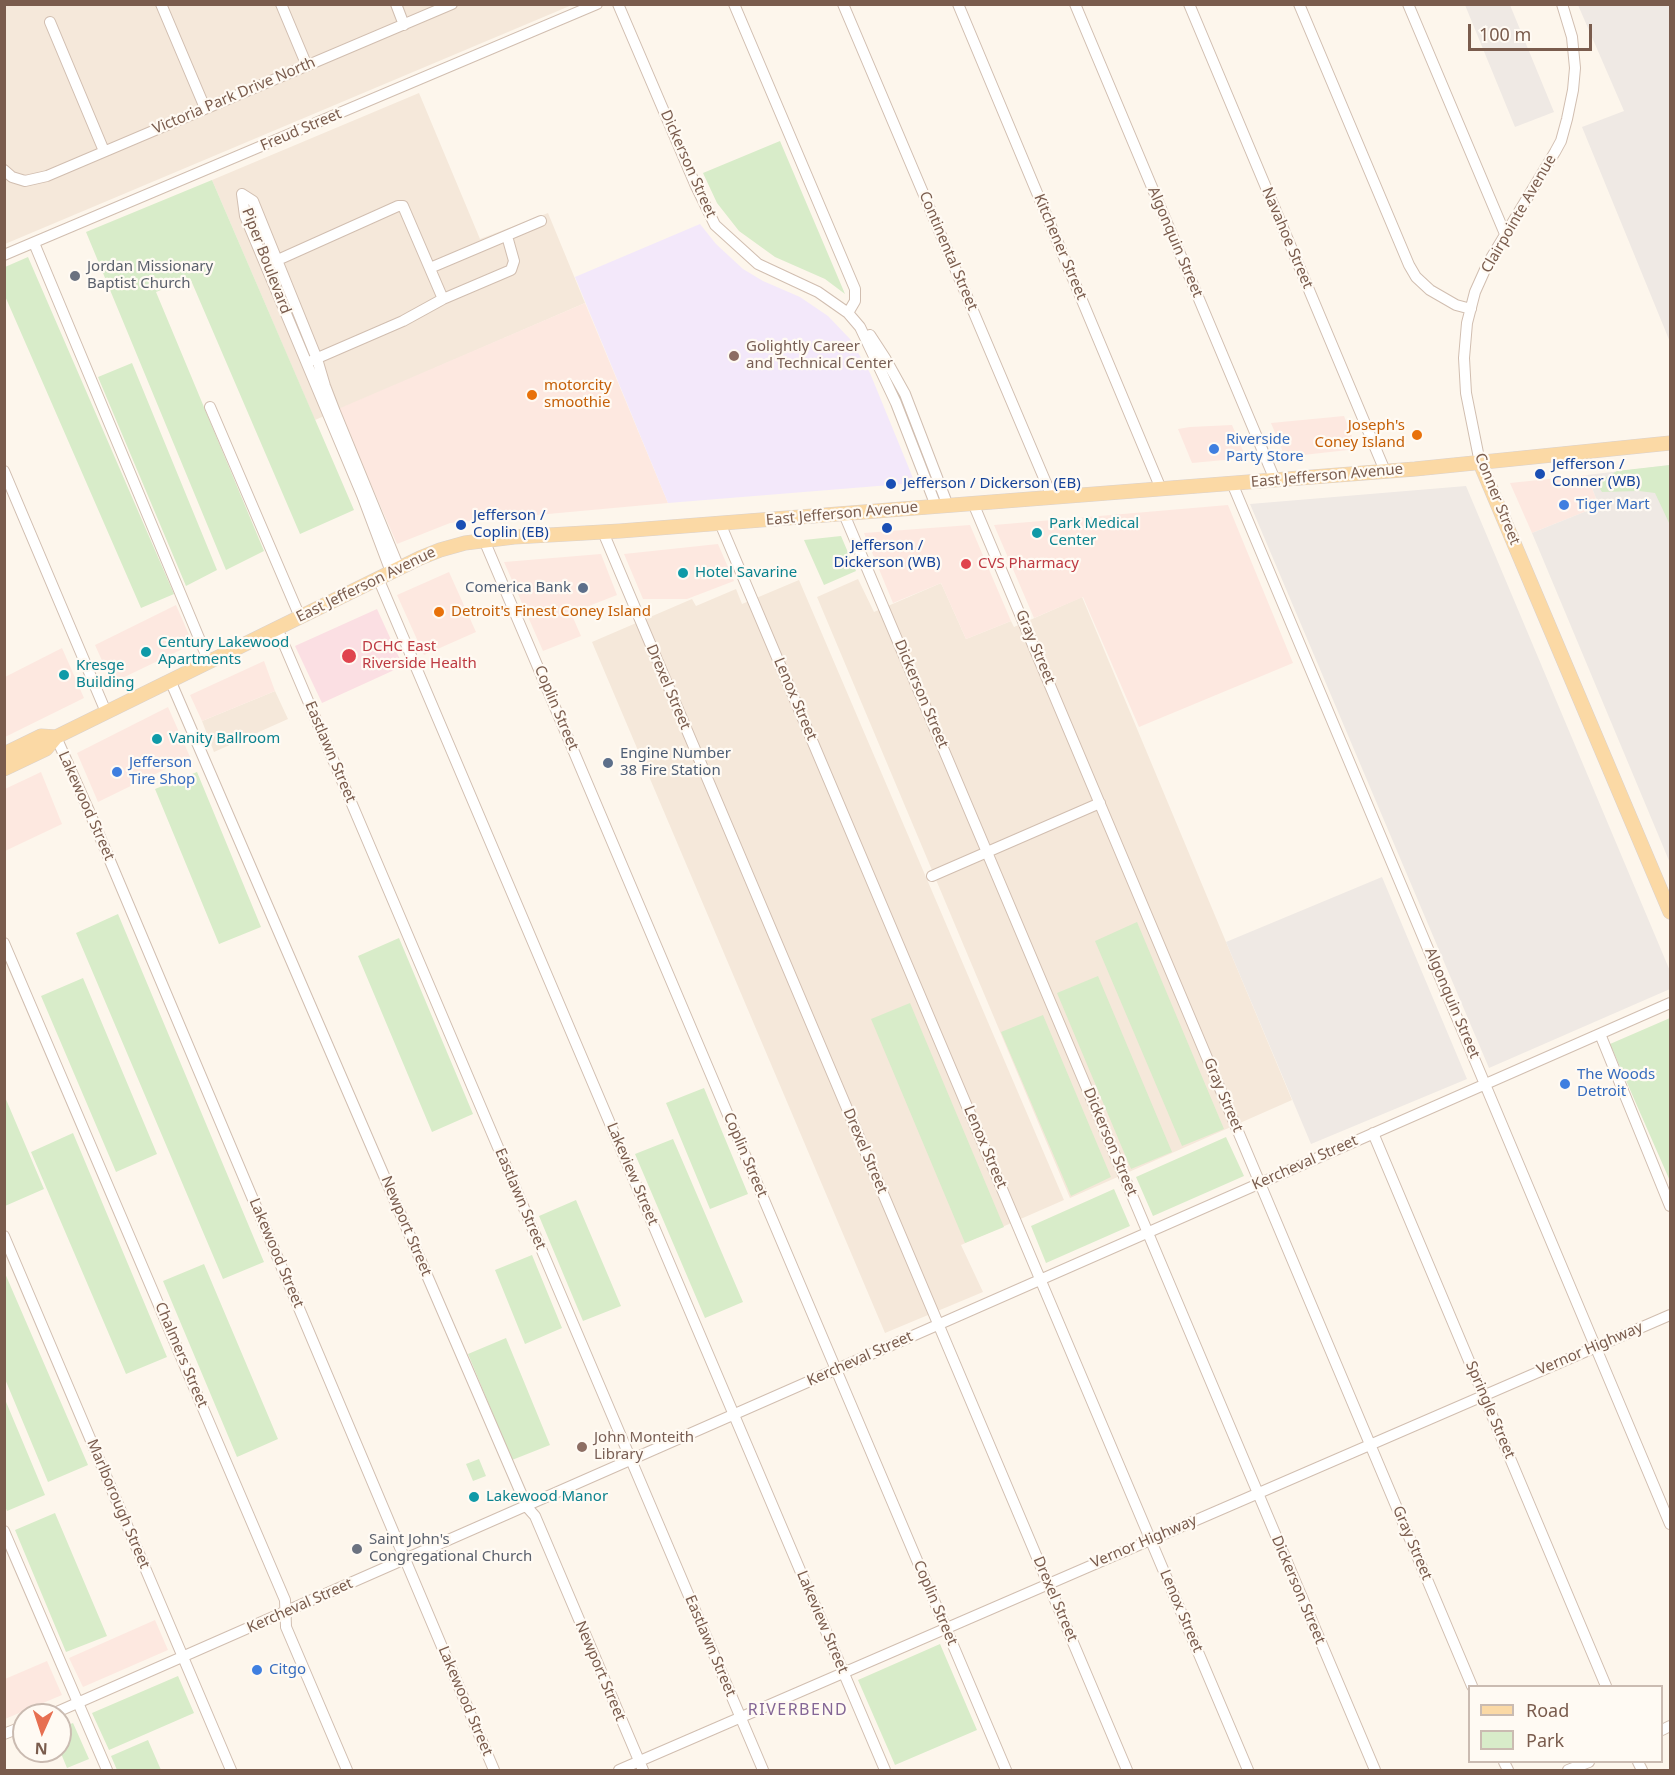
<!DOCTYPE html>
<style>
body{margin:0}
#map{position:relative;width:1675px;height:1775px;overflow:hidden;background:#fdf6ec;font-family:"Noto Sans",sans-serif}
canvas{display:block}
.frame{position:absolute;inset:0;border:6px solid #7a5c4d;pointer-events:none}
.legend{position:absolute;left:1468px;top:1685px;width:195px;height:78px;box-sizing:border-box;background:#fffaf3;border:2px solid #cabbb1;margin:0;padding:8px 10px;list-style:none;font-size:18px;color:#7a5c4d}
.legend li{display:flex;align-items:center;gap:12px;height:30px}
.legend b{width:30px;border:2px solid #cabbb1}
.north{position:absolute;left:12px;top:1703px;width:60px;height:60px;box-sizing:border-box;background:#fffaf3;border:2px solid #cabbb1;border-radius:50%;rotate:183deg;font-size:16px;font-weight:700;line-height:24px;text-align:center;color:#7a5c4d}
.north::after{content:'';display:block;margin:auto;width:21px;height:27px;background:#e76f51;clip-path:polygon(50% 0,100% 100%,50% 72%,0 100%)}
.scale{position:absolute;left:1468px;top:24px;width:124px;height:27px;box-sizing:border-box;border:3px solid #7a5c4d;border-top:0;padding-left:8px;font-size:18px;line-height:21px;white-space:nowrap;color:#7a5c4d;-webkit-text-stroke:4px #fffaf3;paint-order:stroke}
</style>
<div id="map">
<canvas width="1675" height="1775"></canvas>
<div class="frame"></div>
<ul class="legend">
<li><b style="height:8px;background:#fbd9a5"></b>Road</li>
<li><b style="height:16px;background:#d8ecc9"></b>Park</li>
</ul>
<div class="north">N</div>
<div class="scale">100 m</div>
</div>
<script>
const g = document.querySelector('canvas').getContext('2d');
g.lineJoin = 'round';
function paint(path, color) { g.fillStyle = color; g.fill(path, 'evenodd'); }
const toPath = rows => new Path2D(rows.map(r => 'M' + r).join(''));
function stroke(path, color, width, dash) { g.strokeStyle = color; g.lineWidth = width; g.lineCap = dash ? 'butt' : 'round'; g.setLineDash(dash || []); g.stroke(path); }
function label(font, color, halo, rows, align = 'center') {
  g.font = font + ' "Noto Sans",sans-serif'; g.lineWidth = 4.5; g.setLineDash([]); g.textBaseline = 'middle'; g.strokeStyle = halo; g.fillStyle = color; for (const [text, x, y, turn = 0] of rows) {
    g.save(); g.translate(x, y); g.rotate((+turn || 0) * Math.PI / 180); g.textAlign = isNaN(turn) ? turn : align; if (halo) g.strokeText(text, 0, 0); g.fillText(text, 0, 0); g.restore();
  }
}
paint(toPath([
 [5,5,572,5,5,244],
 [419,93,480,239,548,213,585,303,315,420,212,180],
 [858,579,874,612,941,583,966,639,1011,621,1014,627,1082,597,1292,1100,1070,1198,817,597],
 [799,580,1064,1200,961,1245,983,1292,885,1333,592,642,692,599,696,606,736,589,742,604],
 [275,691,288,719,214,752,202,721]
]), '#f5e8da');
paint(toPath([
 [585,303,668,503,450,523,397,544,338,409],
 [1344,416,1357,449,1285,457,1271,423],
 [1232,425,1246,458,1192,463,1178,429,1190,427],
 [1587,475,1599,506,1532,533,1510,483],
 [1228,505,1293,663,1139,727,1083,597,1034,618,994,525],
 [970,525,1011,621,966,639,941,583,893,603,864,533],
 [718,544,734,581,687,599,643,599,624,554],
 [601,554,617,595,571,613,581,636,543,651,504,562],
 [449,572,476,632,424,655,397,595],
 [176,605,193,644,112,683,95,645],
 [62,648,84,698,5,737,5,677],
 [264,661,275,691,202,721,190,695],
 [168,707,190,757,98,802,77,753],
 [41,772,62,824,5,851,5,789],
 [155,1620,168,1650,83,1687,69,1658],
 [47,1661,62,1695,5,1719,5,1679]
]), '#fde8e0');
paint(toPath([
 [1465,5,1510,5,1554,112,1515,127],
 [1578,5,1670,5,1670,342,1582,127,1624,111],
 [1670,465,1670,863,1532,533,1599,506,1587,475],
 [1466,486,1670,971,1670,989,1489,1068,1250,504],
 [1382,877,1467,1079,1311,1144,1226,942]
]), '#efe9e4');
paint(toPath([
 [700,224,716,244,743,269,763,281,800,297,828,316,850,339,870,373,915,483,668,503,575,277]
]), '#f3e8fa');
paint(toPath([
 [377,609,403,666,322,703,295,646]
]), '#fbdfe3');
paint(toPath([
 [780,141,845,294,825,279,775,257,739,231,717,203,703,173],
 [212,180,354,510,300,534,190,278,156,292,264,551,226,570,86,232],
 [28,257,174,594,141,608,5,296,5,267],
 [132,363,217,570,186,586,98,377],
 [1670,465,1670,525,1655,493,1639,491,1602,492,1596,483,1617,471],
 [841,536,856,571,824,585,804,540],
 [197,772,261,927,219,944,155,789],
 [118,914,264,1262,223,1279,76,933],
 [1137,922,1224,1129,1182,1146,1095,941],
 [399,938,473,1114,432,1132,358,956],
 [1098,976,1172,1152,1131,1169,1057,993],
 [83,978,157,1154,116,1172,41,996],
 [910,1003,1004,1227,965,1243,871,1019],
 [1043,1015,1111,1177,1071,1196,1001,1032],
 [1670,1018,1670,1181,1610,1044],
 [704,1088,748,1194,710,1209,666,1103],
 [5,1097,44,1189,5,1206,4,1205],
 [73,1133,167,1357,126,1374,31,1152],
 [1226,1137,1244,1176,1153,1216,1136,1177],
 [673,1139,743,1302,705,1318,635,1154],
 [1114,1189,1130,1226,1046,1263,1031,1226],
 [576,1200,621,1306,583,1321,539,1216],
 [532,1255,562,1328,525,1344,495,1270],
 [204,1264,278,1439,237,1457,163,1281],
 [4,1271,88,1465,48,1482,5,1379],
 [506,1338,550,1445,512,1460,468,1354],
 [4,1397,45,1495,7,1511,4,1504],
 [479,1459,486,1476,473,1481,466,1464],
 [55,1513,107,1636,66,1652,15,1530],
 [940,1644,977,1730,895,1765,858,1680],
 [178,1676,194,1713,109,1750,92,1713],
 [73,1723,89,1759,67,1768,60,1751,60,1728],
 [148,1740,161,1770,117,1770,111,1756]
]), '#d8ecc9');
const minor = toPath([
 [161,4,205,108],
 [281,4,307,66],
 [396,4,404,25],
 [618,4,695,184,715,225,758,264,818,292,848,313,860,327,896,403,936,506],
 [734,4,855,289,855,301,848,313],
 [843,4,1052,497],
 [958,4,1161,489],
 [1075,4,1275,480],
 [1189,4,1385,471],
 [1299,4,1409,265,1416,277,1430,290,1456,305,1471,309],
 [1408,4,1505,234],
 [50,22,104,151],
 [4,170,12,177,25,181,47,176,452,4],
 [242,194,253,201,317,359,325,386,335,412,399,568],
 [242,194,245,216,362,495,391,572],
 [34,243,209,662],
 [4,255,597,4],
 [271,263,398,206,403,206,443,299],
 [430,268,541,221],
 [870,335,885,358,905,394,948,506],
 [313,360,403,321,443,299,511,270,514,261,507,236],
 [210,407,300,617],
 [1480,463,1466,393,1464,358,1467,323,1475,292,1488,263,1555,152,1561,141,1567,119,1573,90,1575,68,1572,37,1562,4],
 [4,471,106,712],
 [1232,483,1670,1524],
 [973,503,1472,1686],
 [844,514,1375,1770],
 [720,523,1248,1770],
 [603,532,1127,1770],
 [484,540,1006,1770],
 [378,578,885,1770],
 [277,628,763,1770],
 [170,680,527,1507,535,1516,643,1770],
 [56,737,89,811,494,1770],
 [932,876,1100,803],
 [4,943,285,1600,286,1627,347,1770],
 [1600,1034,1670,1206],
 [1373,1133,1606,1686],
 [4,1236,231,1770],
 [4,1531,107,1770],
 [50,1715,1670,1003],
 [1662,1730,1670,1726],
 [4,1734,24,1726],
 [1504,1762,1508,1770],
 [1638,1762,1642,1770],
 [619,1770,1670,1315],
 [1568,1770,1589,1762]
]);
const major = toPath([
 [1480,463,1670,912],
 [4,754,41,736,56,737],
 [4,769,46,749,56,737,420,558,440,550,465,543,514,537,620,531,1415,469,1670,443]
]);
stroke(minor, '#d1beb0', 12);
stroke(major, '#dad1cd', 15);
stroke(minor, '#fff', 10);
stroke(major, '#fbd9a5', 14);
for (const [x, y, r, color] of [
 [75,276,6,"#6b7280"],
 [734,356,6,"#8d6e63"],
 [532,395,6,"#e8710a"],
 [1417,435,6,"#e8710a"],
 [1214,449,6,"#3f7fe0"],
 [1540,474,6,"#1a4fb4"],
 [891,484,6,"#1a4fb4"],
 [1564,505,6,"#3f7fe0"],
 [461,525,6,"#1a4fb4"],
 [887,528,6,"#1a4fb4"],
 [1037,533,6,"#0f9aa8"],
 [966,564,6,"#e0444e"],
 [683,573,6,"#0f9aa8"],
 [583,588,6,"#5c6f8a"],
 [439,612,6,"#e8710a"],
 [146,652,6,"#0f9aa8"],
 [349,656,8,"#e0444e"],
 [64,675,6,"#0f9aa8"],
 [157,739,6,"#0f9aa8"],
 [608,763,6,"#5c6f8a"],
 [117,772,6,"#3f7fe0"],
 [1565,1084,6,"#3f7fe0"],
 [582,1447,6,"#8d6e63"],
 [474,1497,6,"#0f9aa8"],
 [357,1549,6,"#6b7280"],
 [257,1670,6,"#3f7fe0"]
]) { const dot = new Path2D(); dot.arc(x, y, r, 0, 2 * Math.PI); g.fillStyle = color; g.fill(dot); stroke(dot, '#fffaf3', 2); }
label('15px', '#7a5c4d', '#fffaf3', [
 ["Victoria Park Drive North",234,96,-23],
 ["Freud Street",301,130,-23],
 ["Dickerson Street",688,164,66],
 ["Clairpointe Avenue",1519,214,-60],
 ["Navahoe Street",1287,238,67],
 ["Algonquin Street",1175,242,67],
 ["Kitchener Street",1060,247,67],
 ["Continental Street",948,251,67],
 ["Piper Boulevard",266,261,69],
 ["East Jefferson Avenue",1327,476,-5],
 ["Conner Street",1497,499,68],
 ["East Jefferson Avenue",842,514,-5],
 ["East Jefferson Avenue",366,585,-26],
 ["Gray Street",1035,647,67],
 ["Drexel Street",668,687,67],
 ["Dickerson Street",921,694,67],
 ["Lenox Street",795,699,67],
 ["Coplin Street",556,708,67],
 ["Eastlawn Street",330,752,67],
 ["Lakewood Street",86,806,66],
 ["Algonquin Street",1452,1003,67],
 ["Gray Street",1223,1095,67],
 ["Dickerson Street",1110,1142,67],
 ["Lenox Street",985,1147,67],
 ["Drexel Street",865,1151,67],
 ["Coplin Street",745,1155,67],
 ["Kercheval Street",1305,1163,-24],
 ["Lakeview Street",632,1174,67],
 ["Eastlawn Street",520,1199,67],
 ["Newport Street",406,1226,67],
 ["Lakewood Street",276,1253,67],
 ["Vernor Highway",1590,1349,-23],
 ["Chalmers Street",181,1355,67],
 ["Kercheval Street",860,1359,-24],
 ["Springle Street",1490,1410,67],
 ["Marlborough Street",118,1504,67],
 ["Vernor Highway",1144,1542,-23],
 ["Gray Street",1412,1543,67],
 ["Dickerson Street",1298,1590,67],
 ["Drexel Street",1055,1599,67],
 ["Coplin Street",935,1603,67],
 ["Kercheval Street",300,1606,-24],
 ["Lenox Street",1181,1611,67],
 ["Lakeview Street",822,1622,67],
 ["Eastlawn Street",710,1646,67],
 ["Newport Street",600,1671,67],
 ["Lakewood Street",465,1701,67]
]);
label('15px', '#5b616d', '#fffaf3', [
 ["Jordan Missionary",87,267],
 ["Baptist Church",87,284],
 ["Saint John's",369,1540],
 ["Congregational Church",369,1557]
], 'left');
label('15px', '#785e54', '#fffaf3', [
 ["Golightly Career",746,347],
 ["and Technical Center",746,364],
 ["John Monteith",594,1438],
 ["Library",594,1455]
], 'left');
label('15px', '#c56008', '#fffaf3', [
 ["motorcity",544,386],
 ["smoothie",544,403],
 ["Joseph's",1405,426,"right"],
 ["Coney Island",1405,443,"right"],
 ["Detroit's Finest Coney Island",451,612]
], 'left');
label('15px', '#366cbe', '#fffaf3', [
 ["Riverside",1226,440],
 ["Party Store",1226,457],
 ["Tiger Mart",1576,505],
 ["Jefferson",129,763],
 ["Tire Shop",129,780],
 ["The Woods",1577,1075],
 ["Detroit",1577,1092],
 ["Citgo",269,1670]
], 'left');
label('15px', '#164399', '#fffaf3', [
 ["Jefferson /",1552,465],
 ["Conner (WB)",1552,482],
 ["Jefferson / Dickerson (EB)",903,484],
 ["Jefferson /",473,516],
 ["Coplin (EB)",473,533],
 ["Jefferson /",887,546,"center"],
 ["Dickerson (WB)",887,563,"center"]
], 'left');
label('15px', '#0d838f', '#fffaf3', [
 ["Park Medical",1049,524],
 ["Center",1049,541],
 ["Hotel Savarine",695,573],
 ["Century Lakewood",158,643],
 ["Apartments",158,660],
 ["Kresge",76,666],
 ["Building",76,683],
 ["Vanity Ballroom",169,739],
 ["Lakewood Manor",486,1497]
], 'left');
label('15px', '#be3a42', '#fffaf3', [
 ["CVS Pharmacy",978,564],
 ["DCHC East",362,647],
 ["Riverside Health",362,664]
], 'left');
label('15px', '#4e5e75', '#fffaf3', [
 ["Comerica Bank",571,588],
 ["Engine Number",620,754,"left"],
 ["38 Fire Station",620,771,"left"]
], 'right');
g.letterSpacing = '1.5px';
label('16px', '#846695', '#fffaf3', [
 ["RIVERBEND",798,1710]
]);
g.letterSpacing = '0px';
</script>
